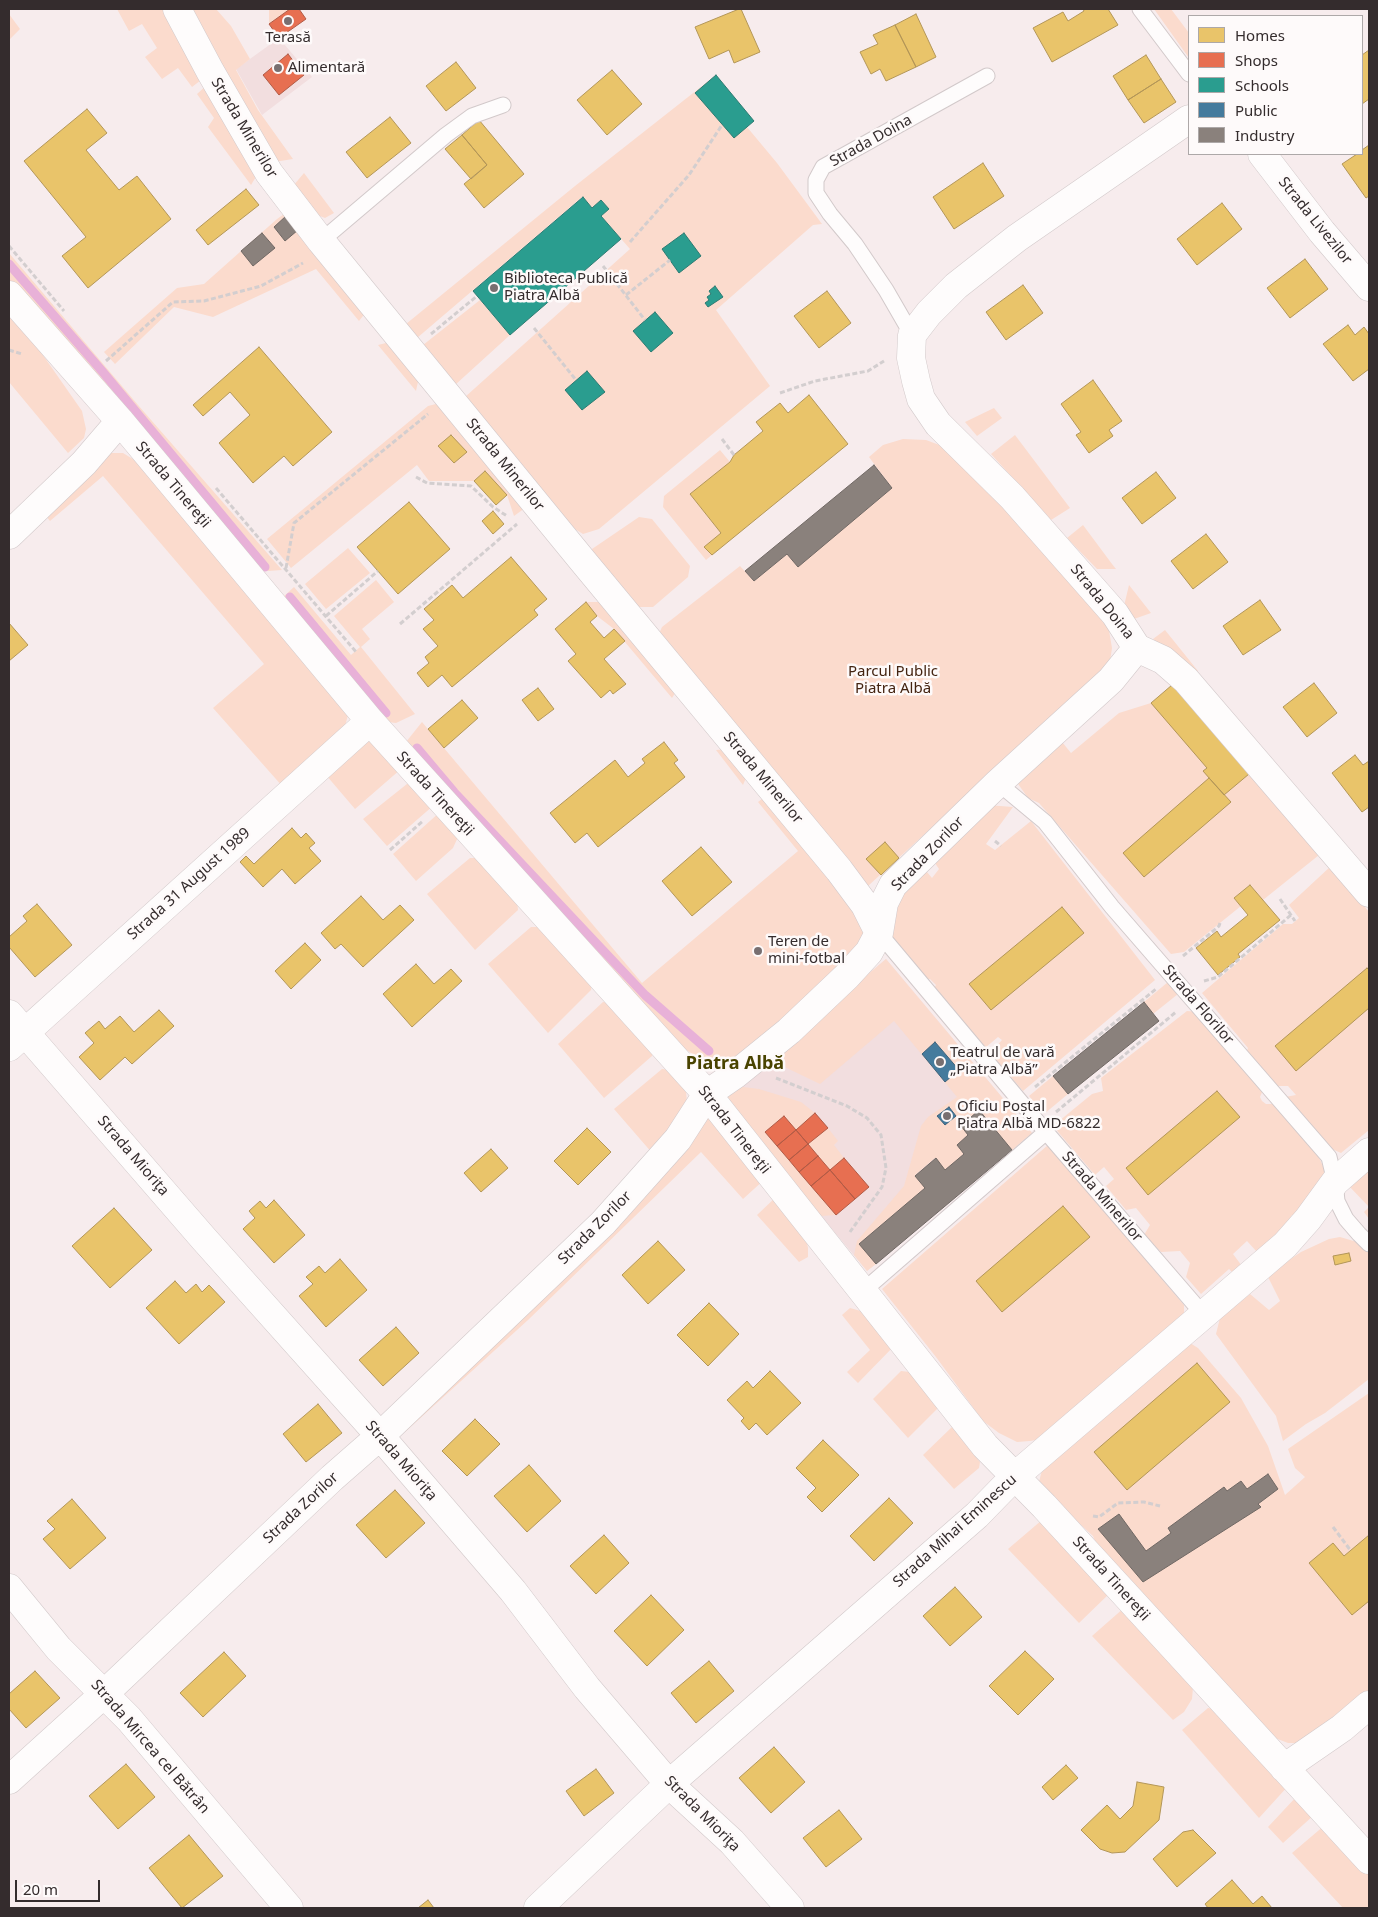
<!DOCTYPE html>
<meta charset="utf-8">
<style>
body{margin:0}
#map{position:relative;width:1378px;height:1917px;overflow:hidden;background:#f7eced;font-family:"Noto Sans",sans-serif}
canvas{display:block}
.frame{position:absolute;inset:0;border:10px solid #342c2d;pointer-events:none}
.legend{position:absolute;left:1188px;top:15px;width:175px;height:140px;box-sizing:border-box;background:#fefafa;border:1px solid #ada8a8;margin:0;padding:6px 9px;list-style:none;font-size:15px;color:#342c2d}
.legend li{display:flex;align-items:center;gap:10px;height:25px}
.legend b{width:25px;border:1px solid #ada8a8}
.scale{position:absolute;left:15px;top:1880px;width:85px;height:22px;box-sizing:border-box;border:2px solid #342c2d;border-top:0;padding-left:6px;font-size:15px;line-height:18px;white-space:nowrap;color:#342c2d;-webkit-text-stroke:4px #fefafa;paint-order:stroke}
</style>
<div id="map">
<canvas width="1378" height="1917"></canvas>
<div class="frame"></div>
<ul class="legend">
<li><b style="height:14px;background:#e9c46a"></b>Homes</li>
<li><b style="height:14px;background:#e76f51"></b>Shops</li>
<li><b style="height:14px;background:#2a9d8f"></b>Schools</li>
<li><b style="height:14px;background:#457b9d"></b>Public</li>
<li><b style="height:14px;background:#8a817c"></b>Industry</li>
</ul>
<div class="scale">20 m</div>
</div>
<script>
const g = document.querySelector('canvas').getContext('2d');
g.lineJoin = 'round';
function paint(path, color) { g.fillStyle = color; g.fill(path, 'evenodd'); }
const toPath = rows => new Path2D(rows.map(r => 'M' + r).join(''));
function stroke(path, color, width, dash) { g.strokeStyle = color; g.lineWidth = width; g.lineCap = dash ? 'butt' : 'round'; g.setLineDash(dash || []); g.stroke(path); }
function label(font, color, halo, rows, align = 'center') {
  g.font = font + ' "Noto Sans",sans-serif'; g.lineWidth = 5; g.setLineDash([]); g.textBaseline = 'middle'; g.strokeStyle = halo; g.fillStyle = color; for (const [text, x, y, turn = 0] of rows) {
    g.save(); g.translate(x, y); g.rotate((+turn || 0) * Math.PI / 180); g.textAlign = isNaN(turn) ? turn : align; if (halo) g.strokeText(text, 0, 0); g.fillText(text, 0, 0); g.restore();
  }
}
paint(toPath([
 [279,38,312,77,262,115,236,69],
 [886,959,1032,1133,867,1271,722,1097]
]), '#f2dedf');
paint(toPath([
 [117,9,166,9,205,77,192,87,178,68,162,79,145,57,157,48,142,24,129,31],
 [192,9,216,9,231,26,250,59,236,70,258,110,293,159,274,162],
 [269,9,290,9,269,24],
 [1154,9,1171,9,1189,33,1189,58],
 [9,14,20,29,9,40],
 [716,75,754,121,747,127,777,163,822,224,813,225,716,310,770,386,599,529,583,534,570,526,465,397,630,249,601,216,609,209,592,208,582,197,417,338,406,324,575,186],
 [208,84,257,175,251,185,208,127,214,118,197,94],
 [304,173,334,213,325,218,315,214,293,186],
 [287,212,366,312,359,321,316,269,213,317,174,307,115,364,104,352,177,288,204,284,277,219],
 [9,253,138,405,282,570,268,571,252,565,9,286],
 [480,300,510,335,455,385,423,345],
 [9,313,31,338,82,411,86,429,84,438,68,453,9,382],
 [390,342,419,377,416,391,378,345],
 [440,403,525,508,514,516,507,495,485,471,474,481,429,481,417,465,291,568,267,539,428,406],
 [994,408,1002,418,977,436,965,422],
 [1015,435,1070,508,1051,520,991,454],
 [903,439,926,440,942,446,1021,516,1107,619,1112,648,1109,668,1083,689,868,886,657,638,662,627,740,566,754,581,787,554,798,566,892,488,869,457,883,445],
 [720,450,730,462,690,494,721,533,705,547,712,555,706,560,663,507,664,496],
 [109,453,123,453,136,461,348,715,344,730,283,787,213,708,264,664,103,476,50,521,45,515],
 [639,517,652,519,690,566,688,577,653,607,634,607,595,560,592,549],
 [1083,525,1112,564,1116,569,1097,569,1067,538],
 [348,548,370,573,326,609,305,584],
 [376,580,394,602,362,629,370,639,361,647,415,714,396,723,388,722,282,598,294,587,351,655,360,647,334,616],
 [1129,585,1151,613,1134,619,1124,606],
 [586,602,604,602,677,690,672,698,614,629,597,616],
 [1165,630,1198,671,1192,671,1181,659,1153,639],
 [1172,685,1319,855,1263,900,1250,885,1234,898,1241,906,1184,952,1171,954,1039,803,1028,798,1016,781,1058,737,1071,753,1119,713,1151,703],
 [422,722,642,983,798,851,758,802,767,795,869,927,864,944,831,979,738,1057,716,1060,694,1055,676,1043,402,747],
 [365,741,377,741,401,769,355,809,326,775],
 [727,749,748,773,743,785,716,750],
 [412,780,434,805,387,846,363,819],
 [987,805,1013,807,986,844,995,850,1031,821,1155,980,1023,1091,990,1053,1002,1040,998,1037,985,1048,933,990,936,985,930,979,925,980,887,933,891,908,922,866,932,878,939,869,931,857],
 [440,812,458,837,453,848,416,881,393,854],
 [470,858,479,858,517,901,518,910,475,950,427,894],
 [1331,866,1369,912,1369,1130,1341,1153,1332,1149,1285,1097,1296,1095,1288,1086,1276,1086,1246,1053,1248,1048,1202,993,1283,924,1292,924,1299,918,1289,905],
 [531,927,539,927,592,983,591,990,548,1033,488,964],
 [886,959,1032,1133,1012,1150,979,1110,961,1126,968,1135,957,1145,964,1154,945,1170,935,1158,915,1175,925,1188,859,1244,876,1264,867,1271,854,1255,857,1241,904,1186,921,1126,928,1117,957,1097,894,1021,820,1084,768,1059],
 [1168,982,1178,994,1153,1014,1144,1002],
 [603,1002,610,1003,653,1049,652,1056,604,1098,558,1044],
 [1187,1011,1198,1012,1263,1090,1260,1097,1262,1101,1266,1104,1275,1104,1316,1151,1327,1175,1297,1218,1292,1215,1283,1231,1257,1252,1247,1241,1233,1254,1242,1266,1234,1274,1229,1269,1201,1294,1186,1277,1190,1263,1180,1251,1161,1252,1144,1235,1150,1225,1136,1208,1126,1210,1106,1186,1114,1179,1104,1167,1095,1175,1053,1126,1092,1094,1103,1091,1101,1078],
 [662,1069,670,1070,686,1092,687,1102,653,1154,614,1109],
 [1053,1076,1068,1094,1044,1114,1029,1096],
 [735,1086,759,1089,801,1102,815,1113,796,1130,784,1116,765,1132,836,1215,821,1216,722,1097],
 [709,1114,765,1179,743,1199,701,1152,528,1320,405,1432,404,1424],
 [828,1128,838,1141,834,1145,844,1158,830,1170,808,1144],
 [1048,1145,1184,1305,1184,1314,1041,1439,1030,1441,1017,1442,999,1433,983,1421,936,1357,882,1289],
 [1369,1167,1369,1219,1364,1212,1369,1207,1348,1185],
 [777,1196,805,1233,808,1248,808,1257,799,1262,757,1215],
 [1340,1237,1357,1242,1369,1252,1369,1379,1325,1413,1306,1424,1283,1441,1276,1416,1216,1334,1220,1318,1250,1294,1269,1310,1280,1301,1267,1275,1301,1252,1329,1239],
 [850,1308,868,1313,896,1344,858,1383,847,1372,870,1350,842,1315],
 [1190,1343,1198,1348,1241,1398,1268,1446,1285,1495,1305,1477,1295,1468,1288,1449,1369,1393,1369,1694,1299,1743,1288,1743,1275,1738,1101,1557,1093,1536,1056,1502,1039,1482,1042,1470],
 [901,1371,910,1372,938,1408,908,1438,873,1399],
 [952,1427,980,1462,979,1468,954,1489,923,1455],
 [1042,1520,1110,1593,1079,1623,1008,1549],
 [1125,1607,1193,1687,1192,1699,1184,1712,1173,1720,1092,1636],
 [1208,1708,1218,1710,1289,1785,1259,1818,1182,1730],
 [1297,1796,1314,1815,1283,1843,1268,1827],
 [1325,1825,1369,1872,1369,1908,1343,1908,1292,1853]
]), '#fbdbcd');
const homes = toPath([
 [739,9,741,9,760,52,734,63,729,50,709,59,695,27,739,9],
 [1083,9,1108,9,1118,25,1052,62,1033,28,1063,12,1068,21,1084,11,1083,9],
 [916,14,936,57,916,67,895,25,916,14],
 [895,25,916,67,886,81,880,69,871,74,860,52,878,44,873,35,895,25],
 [1369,50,1369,99,1362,104,1362,55,1369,50],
 [1146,55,1161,79,1128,100,1113,76,1146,55],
 [456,62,476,88,446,111,426,86,456,62],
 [612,70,642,104,607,135,577,100,612,70],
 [1161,79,1176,102,1144,123,1128,100,1161,79],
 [87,109,107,133,86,150,119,190,137,176,171,219,88,288,62,256,86,237,24,161,87,109],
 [390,117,411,143,367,178,346,152,390,117],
 [479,120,524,174,484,208,464,184,487,165,462,135,479,120],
 [462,135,487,165,471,179,445,149,462,135],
 [1369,145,1369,196,1366,198,1342,164,1357,154,1362,154,1362,150,1369,145],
 [983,163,1004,196,954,229,933,197,983,163],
 [246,189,259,205,208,245,196,230,246,189],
 [1222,203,1242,229,1197,265,1177,239,1222,203],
 [1305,259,1328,289,1290,318,1267,288,1305,259],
 [1023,285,1043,313,1006,340,986,312,1023,285],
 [827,291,851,323,819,348,794,316,827,291],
 [1348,325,1355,335,1364,327,1369,334,1369,369,1353,381,1323,344,1348,325],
 [259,347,332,432,293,466,284,456,253,483,219,443,250,415,230,392,203,416,193,405,259,347],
 [1093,380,1122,421,1109,430,1113,436,1089,453,1076,435,1081,432,1061,404,1093,380],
 [809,395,848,444,712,555,704,547,721,533,690,494,730,462,734,455,763,431,756,422,780,403,788,413,809,395],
 [451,435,467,452,454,463,438,446,451,435],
 [485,471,507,495,496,505,474,481,485,471],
 [1156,472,1176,498,1142,524,1122,498,1156,472],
 [409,502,450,549,398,594,357,547,409,502],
 [493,511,504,524,493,534,482,521,493,511],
 [1206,534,1228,562,1193,589,1171,561,1206,534],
 [511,557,547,599,534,610,538,615,452,687,442,675,428,687,417,673,429,663,425,657,438,646,423,629,434,620,424,609,452,585,463,598,511,557],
 [1260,600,1281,630,1243,655,1223,626,1260,600],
 [586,602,597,616,590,622,604,638,614,629,625,641,604,659,626,684,613,694,610,690,601,698,568,661,576,654,555,629,586,602],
 [9,623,28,645,9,661,9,623],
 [1314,683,1337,713,1307,737,1283,707,1314,683],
 [1172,685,1249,774,1224,795,1203,771,1207,768,1151,703,1172,685],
 [538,688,554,709,538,721,522,700,538,688],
 [462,700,478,718,444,748,428,729,462,700],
 [664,742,678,760,674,763,685,777,598,847,587,833,575,843,550,813,615,760,628,777,645,763,642,759,664,742],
 [1355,755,1363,765,1369,761,1369,807,1362,812,1332,773,1355,755],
 [1209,778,1231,802,1144,877,1123,853,1209,778],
 [292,828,301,838,306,833,315,843,309,848,321,861,295,884,282,869,263,887,240,862,246,856,254,864,292,828],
 [885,842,899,858,881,875,866,859,885,842],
 [701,847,732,882,692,916,662,881,701,847],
 [1250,885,1280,920,1238,954,1240,957,1218,975,1196,948,1217,931,1221,937,1248,915,1234,898,1250,885],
 [361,896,383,920,400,905,414,920,363,967,341,944,335,949,321,933,361,896],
 [37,904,72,945,35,977,9,947,9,937,27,921,23,916,37,904],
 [1062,907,1084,933,991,1010,969,984,1062,907],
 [305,943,321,960,291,989,275,971,305,943],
 [416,964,434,984,451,969,462,981,412,1027,383,994,416,964],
 [1367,968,1369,970,1369,1008,1296,1071,1275,1046,1367,968],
 [159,1010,174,1026,132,1064,125,1057,100,1080,79,1057,94,1043,85,1033,99,1021,105,1029,120,1016,134,1032,159,1010],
 [1217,1091,1240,1117,1148,1195,1126,1168,1217,1091],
 [587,1128,611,1152,578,1185,554,1161,587,1128],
 [491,1149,508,1168,481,1192,464,1173,491,1149],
 [274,1200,305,1235,274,1263,243,1229,255,1218,249,1211,260,1201,266,1208,274,1200],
 [1063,1206,1090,1237,1002,1312,976,1281,1063,1206],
 [114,1208,152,1250,110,1288,72,1246,114,1208],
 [658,1241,685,1270,648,1304,622,1275,658,1241],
 [1349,1253,1351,1261,1335,1265,1333,1256,1349,1253],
 [340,1259,367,1290,326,1327,299,1296,313,1284,306,1277,319,1266,325,1273,340,1259],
 [175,1281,186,1293,196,1284,202,1292,209,1285,225,1302,179,1344,146,1308,175,1281],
 [709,1303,739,1334,708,1366,677,1335,709,1303],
 [396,1327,419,1353,383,1386,359,1360,396,1327],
 [1197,1363,1230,1402,1127,1490,1094,1452,1197,1363],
 [770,1371,801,1403,767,1435,756,1423,749,1430,741,1421,744,1418,727,1400,747,1381,753,1388,770,1371],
 [318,1404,342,1433,306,1462,283,1434,318,1404],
 [475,1419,500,1444,467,1476,442,1451,475,1419],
 [823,1440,859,1475,822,1512,807,1497,816,1488,796,1468,823,1440],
 [529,1465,561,1501,527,1532,494,1496,529,1465],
 [395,1490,425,1523,386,1558,356,1525,395,1490],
 [889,1498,913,1523,874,1561,850,1536,889,1498],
 [72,1499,106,1538,70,1569,43,1539,55,1529,47,1521,72,1499],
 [604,1535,629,1563,596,1594,570,1566,604,1535],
 [1369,1535,1369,1601,1352,1615,1309,1563,1333,1543,1344,1556,1369,1535],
 [955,1587,982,1617,950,1646,923,1616,955,1587],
 [651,1595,684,1630,647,1666,614,1631,651,1595],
 [1025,1651,1054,1679,1018,1715,989,1686,1025,1651],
 [224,1652,246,1676,203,1717,180,1693,224,1652],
 [709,1661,734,1691,696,1723,671,1693,709,1661],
 [35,1671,60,1698,26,1728,9,1709,9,1694,35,1671],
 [774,1747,805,1782,771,1813,739,1778,774,1747],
 [126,1764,155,1797,118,1829,89,1796,126,1764],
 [1066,1765,1078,1778,1053,1800,1042,1787,1066,1765],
 [596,1769,614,1793,584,1816,566,1791,596,1769],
 [1137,1782,1164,1787,1159,1820,1125,1852,1112,1853,1100,1849,1081,1830,1107,1805,1120,1819,1133,1806,1137,1782],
 [839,1810,862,1839,826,1867,803,1838,839,1810],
 [1193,1830,1216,1853,1177,1887,1153,1859,1183,1832,1193,1830],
 [189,1835,223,1876,182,1908,149,1868,189,1835],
 [1232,1880,1253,1904,1262,1896,1272,1908,1208,1908,1205,1904,1232,1880],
 [428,1900,434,1908,418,1908,428,1900]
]);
paint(homes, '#e9c46a');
stroke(homes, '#b39658', 1);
const shops = toPath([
 [290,9,299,9,306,19,279,38,269,24,290,9],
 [288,54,304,75,279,95,263,75,288,54],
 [815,1113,828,1128,808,1144,796,1130,815,1113],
 [784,1116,796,1130,777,1146,765,1132,784,1116],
 [796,1130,808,1144,789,1160,777,1146,796,1130],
 [808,1144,818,1156,799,1172,789,1160,808,1144],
 [818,1156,830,1170,811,1186,799,1172,818,1156],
 [844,1158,869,1187,855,1199,830,1170,844,1158],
 [830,1170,855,1199,836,1215,811,1186,830,1170]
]);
paint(shops, '#e76f51');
stroke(shops, '#b15b46', 1);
const schools = toPath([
 [716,75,754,121,734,138,695,93,716,75],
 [583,197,592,208,601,200,609,209,601,216,621,239,510,335,473,291,583,197],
 [684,233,701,256,679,273,662,249,684,233],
 [715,286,723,297,708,307,705,303,709,300,707,297,711,294,709,291,715,286],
 [655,312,673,333,651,352,633,331,655,312],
 [587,371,605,392,582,410,565,390,587,371]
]);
paint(schools, '#2a9d8f');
stroke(schools, '#2d7b72', 1);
const public = toPath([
 [935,1042,959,1070,945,1082,922,1054,935,1042],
 [949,1107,956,1116,945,1125,937,1116,949,1107]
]);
paint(public, '#457b9d');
stroke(public, '#40637b', 1);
const industry = toPath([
 [286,216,298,230,285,241,274,227,286,216],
 [262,233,275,248,253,266,241,251,262,233],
 [874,465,892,488,798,567,787,554,754,581,745,571,874,465],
 [1144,1002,1159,1021,1068,1094,1053,1076,1144,1002],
 [979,1110,1012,1150,876,1264,859,1244,925,1188,915,1176,936,1158,945,1170,964,1154,957,1145,968,1135,961,1126,979,1110],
 [1268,1474,1278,1489,1258,1504,1261,1507,1143,1582,1098,1529,1119,1514,1146,1551,1171,1533,1168,1528,1224,1487,1227,1491,1241,1481,1247,1489,1268,1474]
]);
paint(industry, '#8a817c');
stroke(industry, '#706864', 1);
stroke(toPath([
 [9,264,102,371,265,567],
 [290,597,386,713],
 [417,748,454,792,645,995,709,1051]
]), '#e8b1d8', 9);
const lane = toPath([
 [1140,9,1189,74],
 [321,241,446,135,472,116,503,105],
 [912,335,886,290,855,244,830,214,816,193,816,180,823,167,987,76],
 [998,783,1045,822,1112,907,1329,1157,1335,1182,1337,1201,1346,1219,1359,1234,1369,1244],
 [879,933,1046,1132,1203,1314],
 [862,1292,1046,1132]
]);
const street = toPath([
 [177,9,210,71,269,173,321,241,582,560,839,870,865,905,879,933],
 [1189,119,1017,238,956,286,929,313,912,335,911,358,916,381,921,399,938,424,1012,497,1115,614,1137,648,1163,660,1186,680,1369,893],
 [1262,154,1322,232,1369,287],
 [9,295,120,421,370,721,707,1094,985,1446,1044,1506,1369,1860],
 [9,535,84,463,120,421],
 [9,1014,204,1239,380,1436,513,1591,587,1688,669,1784,732,1842,790,1908],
 [9,1047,370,721],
 [9,1588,59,1649,129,1719,289,1908],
 [1284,1768,1342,1728,1369,1705],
 [9,1780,105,1693,332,1478,380,1436,603,1223,678,1139,707,1094,736,1074,789,1031,847,976,869,952,879,933,884,903,893,885,998,783,1111,680,1137,648],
 [538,1908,669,1784,977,1515,1014,1477,1285,1245,1308,1219,1335,1182,1369,1152]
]);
stroke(lane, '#d2c9ca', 17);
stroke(street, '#d2c9ca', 29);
stroke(toPath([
 [630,242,689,175,722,125],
 [9,246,64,311],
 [603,266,645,320],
 [626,295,670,260],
 [534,328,576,380],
 [431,334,477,296],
 [9,350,22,354],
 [106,361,173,302,204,301,261,286,303,263],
 [780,393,815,381,868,371,884,361],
 [722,439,734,455],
 [416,477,427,483,471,486,493,507,507,516],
 [216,488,357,653],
 [286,568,294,523,428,414],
 [326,616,378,571],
 [400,624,517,524],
 [995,841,1001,846],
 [390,850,423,821],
 [1280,899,1295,921],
 [1183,956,1219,926,1220,923],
 [1204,981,1218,977,1291,915],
 [776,1078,847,1106,867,1118,881,1135,886,1168,882,1187,850,1232],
 [1035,1087,1156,989],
 [1056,1112,1176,1012],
 [1093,1516,1099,1517,1118,1503,1144,1502,1160,1506],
 [1333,1527,1351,1551]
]), '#d3cecf', 3, [5, 2.5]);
stroke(lane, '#fefcfc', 15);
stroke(street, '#fefcfc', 28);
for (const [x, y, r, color] of [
 [288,21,5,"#786f70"],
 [278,68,5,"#786f70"],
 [494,288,5,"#786f70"],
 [758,951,5,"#786f70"],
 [940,1062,5,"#786f70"],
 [947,1116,5,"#786f70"]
]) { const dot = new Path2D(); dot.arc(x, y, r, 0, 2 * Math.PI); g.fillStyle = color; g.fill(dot); stroke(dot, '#fefafa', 2); }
label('15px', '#342c2d', '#fefafa', [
 ["Terasă",288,38,"center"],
 ["Alimentară",288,68],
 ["Biblioteca Publică",504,279],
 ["Piatra Albă",504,296],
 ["Teren de",768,942],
 ["mini-fotbal",768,959],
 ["Teatrul de vară",950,1053],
 ["„Piatra Albă”",950,1070],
 ["Oficiu Poștal",957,1107],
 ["Piatra Albă MD-6822",957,1124]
], 'left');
label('15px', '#342c2d', '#fefafa', [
 ["Strada Minerilor",244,128,59],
 ["Strada Doina",871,141,-29],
 ["Strada Livezilor",1315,221,51],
 ["Strada Minerilor",505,465,51],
 ["Strada Tinereţii",173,485,50],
 ["Strada Doina",1102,602,51],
 ["Strada Minerilor",763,778,50],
 ["Strada Tinereţii",435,794,48],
 ["Strada Zorilor",928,854,-46],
 ["Strada 31 August 1989",189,884,-42],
 ["Strada Florilor",1198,1005,49],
 ["Strada Tinereţii",734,1130,52],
 ["Strada Mioriţa",133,1156,49],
 ["Strada Minerilor",1102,1197,49],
 ["Strada Zorilor",595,1228,-45],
 ["Strada Mioriţa",401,1461,49],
 ["Strada Zorilor",301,1508,-43],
 ["Strada Mihai Eminescu",955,1531,-42],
 ["Strada Tinereţii",1111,1579,48],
 ["Strada Mircea cel Bătrân",150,1747,49],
 ["Strada Mioriţa",702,1814,45]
]);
label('15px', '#442411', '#fefafa', [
 ["Parcul Public",893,672],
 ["Piatra Albă",893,689]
]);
label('bold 18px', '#494300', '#fefafa', [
 ["Piatra Albă",735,1064]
]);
</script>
